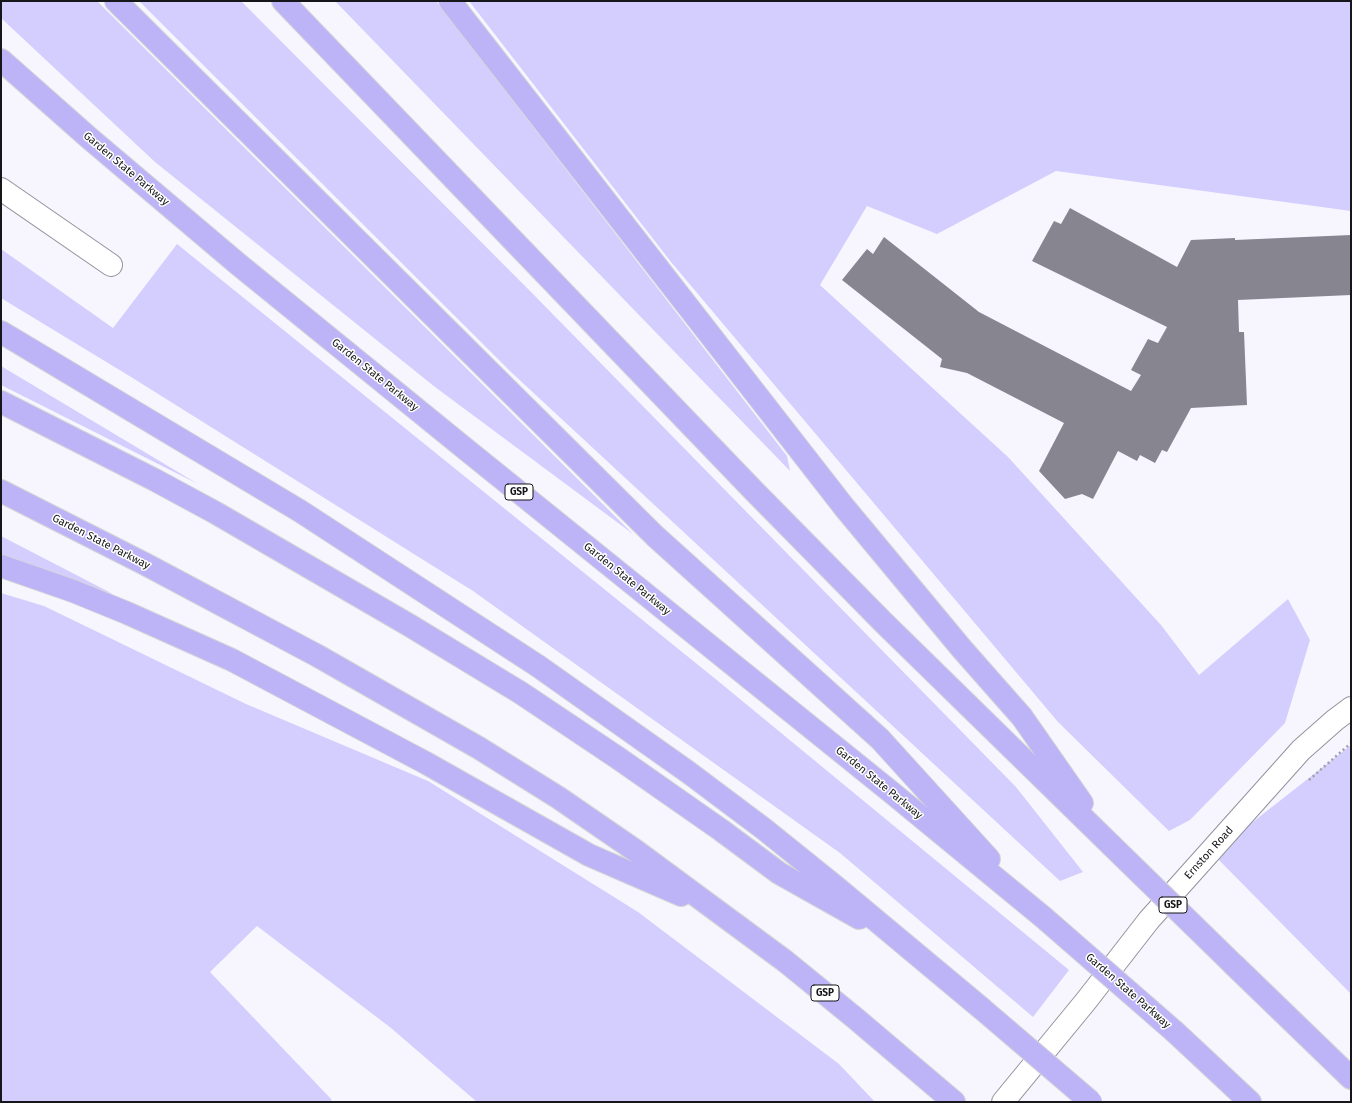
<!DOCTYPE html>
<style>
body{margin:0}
#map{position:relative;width:1352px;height:1103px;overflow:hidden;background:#f7f6fe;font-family:"Fira Sans",sans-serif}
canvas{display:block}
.frame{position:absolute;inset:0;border:2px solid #161519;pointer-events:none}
</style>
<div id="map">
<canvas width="1352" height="1103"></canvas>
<div class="frame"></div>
</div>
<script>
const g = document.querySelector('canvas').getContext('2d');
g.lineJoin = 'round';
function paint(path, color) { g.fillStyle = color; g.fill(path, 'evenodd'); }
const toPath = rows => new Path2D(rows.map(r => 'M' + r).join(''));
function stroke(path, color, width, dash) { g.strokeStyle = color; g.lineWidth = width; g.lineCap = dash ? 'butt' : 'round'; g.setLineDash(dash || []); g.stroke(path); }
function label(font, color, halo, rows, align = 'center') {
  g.font = font + ' "Fira Sans",sans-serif'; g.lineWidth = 3; g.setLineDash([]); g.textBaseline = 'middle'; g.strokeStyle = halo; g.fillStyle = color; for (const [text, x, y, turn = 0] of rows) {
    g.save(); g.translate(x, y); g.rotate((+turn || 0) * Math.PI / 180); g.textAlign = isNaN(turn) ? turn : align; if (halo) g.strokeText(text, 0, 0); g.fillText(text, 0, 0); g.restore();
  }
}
paint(toPath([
 [1,1,97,1,633,534,435,387,155,162,1,18],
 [139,1,241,1,534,295,1016,787,1083,872,1060,881,512,373],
 [335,1,436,1,787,456,790,471],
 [469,1,1351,1,1351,211,1056,171,937,234,867,206,820,285,1008,457,1161,625,1199,675,1288,599,1310,640,1285,723,1190,820,1169,831,1058,722,671,262],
 [177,244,718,681,1069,970,1033,1017,840,853,473,591,131,377,1,298,1,249,113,328],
 [1,366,198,484,1,385],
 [1,536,113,594,1,558],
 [1,593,44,606,246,704,428,781,638,912,839,1064,875,1102,477,1102,391,1028,257,926,210,972,332,1100,329,1102,1,1102],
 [1351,745,1351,994,1218,859,1240,832]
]), '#d4cefe');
paint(toPath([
 [1070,208,1177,267,1191,240,1235,238,1235,240,1351,235,1351,295,1238,300,1239,332,1244,332,1247,405,1191,408,1167,452,1162,450,1155,463,1140,455,1137,461,1118,451,1093,499,1082,494,1065,499,1039,471,1064,423,967,373,940,367,942,359,842,280,867,249,873,254,884,237,979,312,1131,391,1141,375,1131,370,1148,339,1158,343,1167,327,1032,261,1054,221,1061,224]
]), '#878690');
const minor = toPath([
 [1,189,111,265],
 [1003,1102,1086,1001,1149,920,1301,750,1335,720,1351,708]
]);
const highway = toPath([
 [116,1,655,536,880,739,989,859],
 [283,1,754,491,883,622,1111,845],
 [450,1,844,507,962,649,1022,717,1082,803],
 [1,60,88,137,238,264,468,451,891,792,1043,917],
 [1,332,300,511,538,666,688,772,764,829,836,887,981,1008],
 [1,402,155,480,216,513,409,625,521,693,618,758,721,830,779,873,859,918],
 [1,491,145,564,318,656,479,748,559,798,636,851,785,961,855,1018,954,1102],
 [1,566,73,591,127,613,232,660,426,763,589,855,681,895],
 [1234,965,1351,1078],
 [1175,1032,1250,1102]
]);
stroke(minor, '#94939d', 24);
stroke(highway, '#d5d5d6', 24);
stroke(toPath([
 [1309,780,1351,743]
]), '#a1a0a7', 2.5, [2, 3]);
stroke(minor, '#fff', 22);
stroke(highway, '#bdb3f7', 22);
const highwayBridge = toPath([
 [1111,845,1234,965],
 [1043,917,1175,1032],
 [981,1008,1091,1102]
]);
stroke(highwayBridge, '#d5d5d6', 24, []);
stroke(highwayBridge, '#bdb3f7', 22);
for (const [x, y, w] of [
 [519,492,28],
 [1173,905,28],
 [825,993,28]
]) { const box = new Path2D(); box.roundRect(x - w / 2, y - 8, w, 16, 3); g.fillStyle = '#fff'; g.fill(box); stroke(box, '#161519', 1); }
label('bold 10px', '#161519', null, [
 ["GSP",519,492],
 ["GSP",1173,905],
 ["GSP",825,993]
]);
label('11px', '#161519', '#fff', [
 ["Garden State Parkway",126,169,40],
 ["Garden State Parkway",375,375,39],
 ["Garden State Parkway",101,542,27],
 ["Garden State Parkway",627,579,39],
 ["Garden State Parkway",879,783,39],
 ["Ernston Road",1209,853,-48],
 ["Garden State Parkway",1128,991,41]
]);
</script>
